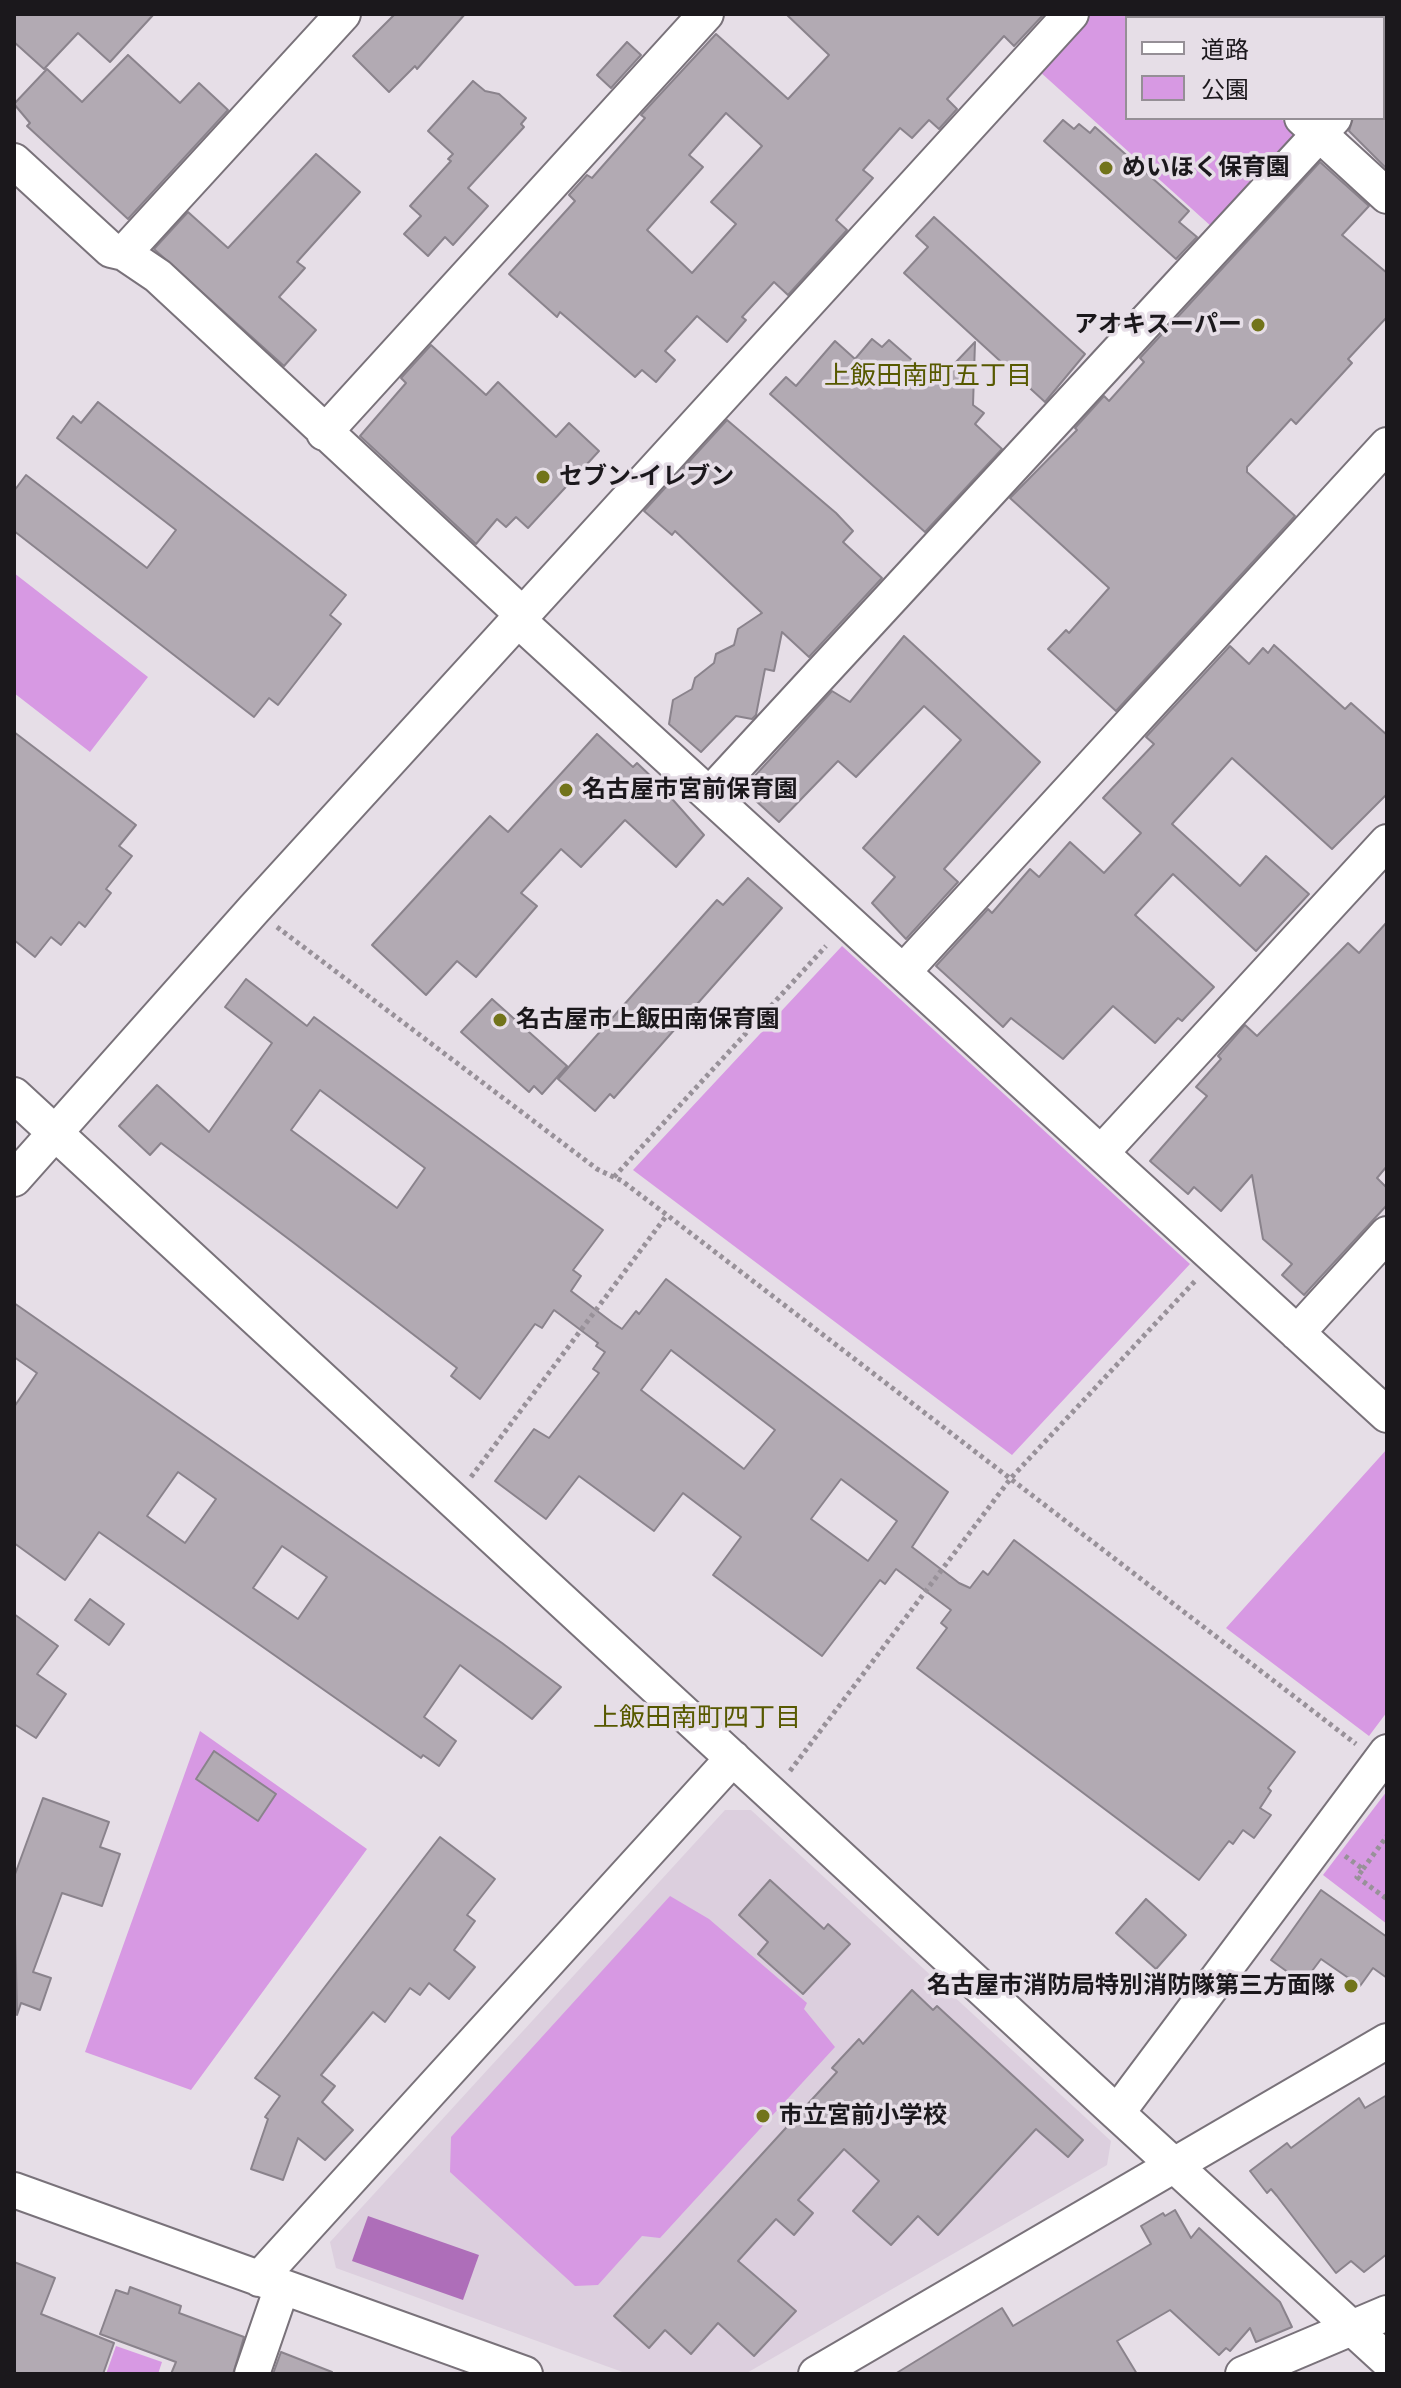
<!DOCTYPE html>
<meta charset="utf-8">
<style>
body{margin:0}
#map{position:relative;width:1401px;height:2388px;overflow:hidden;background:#e6dee7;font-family:"Alegreya Sans","Noto Sans JP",sans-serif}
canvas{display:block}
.frame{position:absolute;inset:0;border:16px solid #1b181c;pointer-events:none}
.legend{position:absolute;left:1125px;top:16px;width:260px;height:104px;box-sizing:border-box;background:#e6dee7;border:2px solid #958f96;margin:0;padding:10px 14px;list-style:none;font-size:24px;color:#1b181c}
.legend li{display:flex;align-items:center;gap:16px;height:40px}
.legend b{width:40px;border:2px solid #958f96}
</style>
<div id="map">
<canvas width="1401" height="2388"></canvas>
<div class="frame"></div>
<ul class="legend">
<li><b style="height:10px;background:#fff"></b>道路</li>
<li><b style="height:22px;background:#d799e3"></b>公園</li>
</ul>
</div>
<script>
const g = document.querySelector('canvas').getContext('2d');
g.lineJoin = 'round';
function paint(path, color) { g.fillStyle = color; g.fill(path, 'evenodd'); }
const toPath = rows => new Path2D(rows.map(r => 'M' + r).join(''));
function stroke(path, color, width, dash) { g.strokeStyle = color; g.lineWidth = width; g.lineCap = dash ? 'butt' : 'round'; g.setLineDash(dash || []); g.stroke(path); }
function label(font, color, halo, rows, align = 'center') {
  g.font = font + ' "Alegreya Sans","Noto Sans JP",sans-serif'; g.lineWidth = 7; g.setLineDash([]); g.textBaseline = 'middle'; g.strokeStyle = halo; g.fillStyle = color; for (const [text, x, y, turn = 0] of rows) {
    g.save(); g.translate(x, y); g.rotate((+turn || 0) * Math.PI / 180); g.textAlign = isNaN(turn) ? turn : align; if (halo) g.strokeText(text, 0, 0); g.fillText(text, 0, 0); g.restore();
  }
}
paint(toPath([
 [725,1810,751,1810,1111,2141,1107,2165,745,2374,628,2374,336,2268,330,2242]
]), '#dccfde');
paint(toPath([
 [1091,14,1163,14,1167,18,1127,18,1127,118,1280,118,1293,130,1292,140,1212,227,1039,71],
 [14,573,148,677,90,752,14,693],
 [842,946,1190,1264,1012,1455,633,1170],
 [1387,1449,1387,1712,1369,1736,1226,1628],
 [200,1731,367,1849,191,2090,85,2052],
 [1387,1791,1387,1924,1323,1875],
 [670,1896,709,1919,807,2003,804,2009,835,2047,660,2238,642,2236,598,2285,575,2286,450,2172,451,2137],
 [116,2346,162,2362,158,2374,106,2374]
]), '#d799e3');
paint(toPath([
 [368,2216,479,2255,463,2300,352,2261]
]), '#ae6eb9');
const building = toPath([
 [14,14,154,14,110,62,78,33,44,69,14,42,14,14],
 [395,14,465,14,417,69,415,66,389,92,353,56,395,14],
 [786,14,1044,14,1014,46,1004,36,947,99,957,109,939,129,929,120,912,138,900,128,863,170,873,178,836,220,847,230,788,295,774,282,742,317,746,320,727,342,697,316,665,351,675,360,656,382,642,370,635,377,560,312,557,317,509,274,575,201,569,195,587,175,592,178,645,118,641,115,716,34,788,99,829,55,786,14],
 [726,113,762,146,711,202,736,224,692,273,647,230,703,167,689,155,726,113],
 [627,42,641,55,611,88,597,75,627,42],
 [128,55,180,103,199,83,228,110,128,219,27,126,30,123,14,104,47,69,82,102,128,55],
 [473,81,485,91,499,94,526,118,521,124,524,127,468,188,488,206,453,245,445,237,428,256,404,234,421,216,410,206,451,161,448,159,453,154,428,131,473,81],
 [1353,118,1387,118,1387,169,1349,131,1353,118],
 [1063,120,1074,129,1079,124,1090,133,1095,127,1189,211,1179,222,1197,237,1176,259,1044,141,1063,120],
 [316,154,360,192,297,262,305,268,279,297,316,330,284,366,154,249,188,212,228,248,316,154],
 [1320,162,1369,206,1342,235,1387,273,1387,317,1348,359,1352,363,1296,424,1291,419,1247,467,1247,472,1295,516,1116,711,1048,649,1066,630,1069,633,1109,588,1010,498,1077,430,1075,428,1104,396,1109,401,1144,362,1140,358,1320,162],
 [934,217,1085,354,1045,402,904,273,928,247,916,236,934,217],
 [872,339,882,347,889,340,937,382,975,342,973,405,984,413,975,424,1002,449,925,532,770,394,786,377,796,386,835,341,855,359,872,339],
 [431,345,486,395,498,382,556,437,569,423,599,451,528,528,516,517,506,527,497,519,476,544,360,436,406,383,401,378,431,345],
 [98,402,346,595,330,615,341,624,278,705,269,698,254,717,14,531,14,491,26,475,147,568,176,530,57,438,73,416,81,423,98,402],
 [727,420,836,513,853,531,843,542,882,578,809,657,782,632,774,671,765,669,756,715,752,719,736,716,701,752,669,724,673,700,692,689,695,678,714,663,716,654,734,645,738,629,762,613,675,531,672,535,644,511,727,420],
 [904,636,1040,762,944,869,958,882,906,939,872,903,895,877,863,848,961,740,924,706,856,777,838,761,779,822,743,789,832,691,850,702,904,636],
 [1274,645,1345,709,1351,703,1387,735,1387,794,1332,849,1232,758,1172,824,1240,886,1266,856,1309,894,1256,951,1173,874,1135,915,1214,987,1182,1021,1178,1018,1155,1043,1113,1006,1063,1059,1011,1018,1003,1027,936,966,988,909,992,913,1030,869,1039,877,1070,842,1104,873,1141,833,1103,798,1154,744,1146,737,1230,646,1249,664,1263,648,1268,653,1274,645],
 [14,732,136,825,119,846,132,856,106,889,111,893,85,927,79,922,61,945,51,937,35,957,14,940,14,732],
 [597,734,633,767,637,763,658,783,704,835,676,867,625,820,581,867,561,849,521,893,537,906,476,977,457,961,426,995,372,945,490,816,508,832,597,734],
 [748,878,782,908,614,1098,610,1094,595,1111,558,1079,717,900,723,905,748,878],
 [1387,922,1387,1166,1377,1178,1387,1188,1387,1205,1304,1295,1282,1275,1292,1264,1263,1239,1252,1175,1221,1211,1194,1187,1188,1194,1150,1161,1207,1096,1196,1087,1221,1059,1218,1056,1245,1025,1257,1036,1348,943,1359,953,1387,922],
 [246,979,307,1026,314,1017,603,1230,573,1270,581,1276,571,1291,613,1323,622,1329,636,1311,639,1314,666,1279,948,1492,912,1547,959,1583,970,1588,983,1571,988,1575,1014,1540,1295,1752,1268,1788,1271,1791,1260,1808,1271,1815,1254,1838,1243,1830,1233,1844,1229,1841,1199,1880,917,1668,947,1628,941,1623,951,1610,896,1569,885,1584,880,1580,822,1656,713,1575,741,1537,683,1493,654,1531,579,1476,546,1519,495,1481,534,1429,549,1438,599,1373,593,1369,605,1352,596,1346,598,1343,554,1310,542,1328,535,1324,480,1399,451,1376,457,1368,294,1243,161,1143,150,1155,119,1126,157,1085,209,1132,272,1043,225,1007,246,979],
 [320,1090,425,1168,397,1208,291,1130,320,1090],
 [671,1350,775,1430,744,1469,641,1390,671,1350],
 [841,1479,897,1521,868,1561,811,1519,841,1479],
 [492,999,567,1066,542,1094,534,1086,529,1092,461,1032,492,999],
 [14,1303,502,1643,561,1687,532,1719,460,1665,424,1717,456,1741,439,1766,423,1755,421,1758,99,1532,65,1580,14,1543,14,1407,37,1373,14,1357,14,1303],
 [178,1472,216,1499,185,1543,147,1516,178,1472],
 [282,1546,327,1577,298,1619,253,1588,282,1546],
 [90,1599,124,1624,109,1645,75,1620,90,1599],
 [14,1614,58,1646,37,1674,66,1694,36,1738,14,1724,14,1614],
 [214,1751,276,1794,258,1821,196,1779,214,1751],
 [43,1798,109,1822,100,1847,120,1854,102,1906,62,1893,33,1972,51,1978,40,2010,21,2003,17,2015,14,1877,43,1798],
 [440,1837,495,1879,467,1915,475,1921,454,1950,475,1967,449,1999,429,1983,420,1995,410,1988,385,2022,373,2012,321,2075,335,2086,322,2102,353,2130,325,2160,298,2138,283,2180,251,2169,268,2119,265,2117,280,2096,255,2078,440,1837],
 [770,1880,824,1929,828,1924,850,1944,803,1994,758,1954,768,1942,739,1915,770,1880],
 [1321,1890,1387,1937,1387,1978,1373,1968,1360,1986,1321,1959,1303,1983,1271,1960,1321,1890],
 [1146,1899,1186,1935,1156,1969,1116,1933,1146,1899],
 [912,1990,933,2010,937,2006,1083,2140,1068,2157,1036,2129,938,2235,918,2216,891,2245,853,2211,879,2181,844,2149,798,2200,813,2213,794,2235,776,2219,738,2261,796,2311,754,2356,718,2323,691,2354,665,2330,649,2348,614,2316,837,2072,832,2068,859,2039,863,2044,912,1990],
 [1387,2095,1387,2254,1364,2272,1351,2261,1336,2273,1277,2196,1271,2189,1267,2193,1250,2171,1287,2143,1291,2148,1359,2098,1365,2108,1387,2095],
 [1175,2210,1191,2238,1199,2228,1280,2302,1292,2327,1256,2342,1250,2328,1230,2351,1226,2348,1219,2355,1170,2310,1117,2341,1137,2374,895,2374,1002,2308,1013,2326,1151,2244,1141,2226,1163,2213,1165,2216,1175,2210],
 [14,2262,55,2278,41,2314,114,2343,103,2374,14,2374,14,2262],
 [130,2287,181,2306,179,2313,244,2337,233,2374,171,2374,176,2362,100,2334,116,2290,128,2294,130,2287],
 [281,2352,332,2372,332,2374,273,2374,281,2352]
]);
paint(building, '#b2aab3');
stroke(building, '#8a838c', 2);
const minor = toPath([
 [1186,14,1191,18],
 [1383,65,1387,61],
 [1302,118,1387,196],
 [14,161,111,250,124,253,158,276,523,615],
 [124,253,343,14],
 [324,433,706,14],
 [518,620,1387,1415],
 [710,794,1334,118],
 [903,972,1387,445],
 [14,1095,1117,2113,1387,1752],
 [1101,1153,1387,842],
 [14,1179,254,909,1071,14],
 [1297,1333,1387,1234],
 [1117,2113,1387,2360],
 [14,2190,525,2374],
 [259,2279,733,1758],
 [252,2374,282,2287],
 [816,2374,1387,2041],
 [1243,2374,1387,2313]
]);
stroke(minor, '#79727a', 38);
stroke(toPath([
 [277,927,597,1169,622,1181,667,1215,1356,1744],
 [614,1177,826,946],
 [471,1477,667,1215],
 [790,1771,1011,1478,1196,1280],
 [1345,1856,1363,1869,1357,1877,1387,1899],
 [1363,1869,1387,1836]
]), '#989199', 5, [4, 4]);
stroke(minor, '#fff', 34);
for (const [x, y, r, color] of [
 [1106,168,8,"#72741b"],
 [1258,325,8,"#72741b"],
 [543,477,8,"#72741b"],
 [566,790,8,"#72741b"],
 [500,1020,8,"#72741b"],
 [1351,1986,8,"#72741b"],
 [763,2116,8,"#72741b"]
]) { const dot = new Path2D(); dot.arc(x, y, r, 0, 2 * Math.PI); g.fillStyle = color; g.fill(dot); stroke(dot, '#e6dee7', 3); }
label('bold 24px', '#1b181c', '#e6dee7', [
 ["めいほく保育園",1122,168],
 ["アオキスーパー",1242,325,"right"],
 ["セブン-イレブン",559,477],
 ["名古屋市宮前保育園",582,790],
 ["名古屋市上飯田南保育園",516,1020],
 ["名古屋市消防局特別消防隊第三方面隊",1335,1986,"right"],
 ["市立宮前小学校",779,2116]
], 'left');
label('26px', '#575900', '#e6dee7', [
 ["上飯田南町五丁目",928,376],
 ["上飯田南町四丁目",697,1718]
]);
</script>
